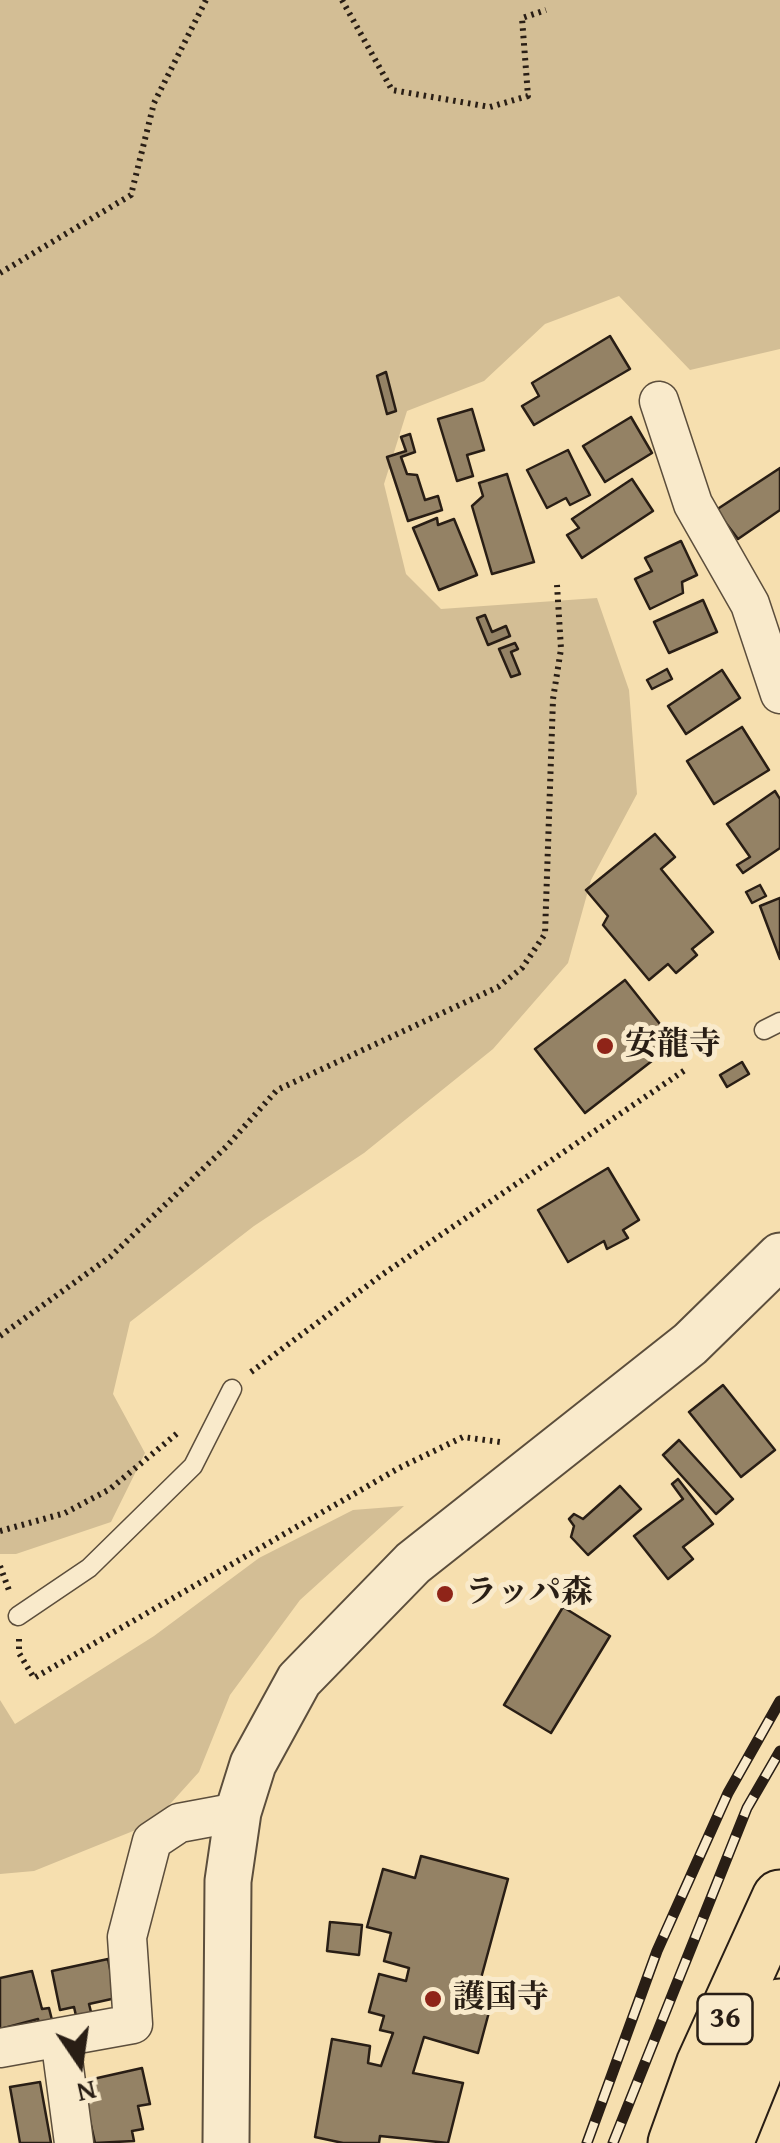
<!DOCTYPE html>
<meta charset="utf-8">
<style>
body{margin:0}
#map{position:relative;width:780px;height:2143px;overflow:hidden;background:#f6dfaf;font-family:"Gentium Book Plus",serif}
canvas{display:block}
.north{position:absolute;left:30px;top:2013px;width:100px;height:100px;-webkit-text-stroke:8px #f9eacb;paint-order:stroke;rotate:167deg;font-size:28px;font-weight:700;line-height:40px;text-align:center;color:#291e15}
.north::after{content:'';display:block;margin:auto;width:35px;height:45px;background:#291e15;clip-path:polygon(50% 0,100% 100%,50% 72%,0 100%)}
</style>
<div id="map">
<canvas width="780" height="2143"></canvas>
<div class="north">N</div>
</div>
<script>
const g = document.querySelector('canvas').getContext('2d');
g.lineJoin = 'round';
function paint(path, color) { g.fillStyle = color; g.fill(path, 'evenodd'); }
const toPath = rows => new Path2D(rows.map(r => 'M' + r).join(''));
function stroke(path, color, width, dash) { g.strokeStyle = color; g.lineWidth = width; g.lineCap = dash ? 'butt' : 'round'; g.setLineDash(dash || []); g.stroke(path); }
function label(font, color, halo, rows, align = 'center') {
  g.font = font + ' "Gentium Book Plus","Noto Serif JP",serif'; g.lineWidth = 10; g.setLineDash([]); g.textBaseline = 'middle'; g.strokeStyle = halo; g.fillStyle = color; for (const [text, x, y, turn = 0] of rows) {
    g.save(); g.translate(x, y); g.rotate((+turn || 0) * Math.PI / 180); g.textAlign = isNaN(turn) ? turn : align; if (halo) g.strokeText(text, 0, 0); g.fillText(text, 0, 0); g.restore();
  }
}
paint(toPath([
 [0,0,780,0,780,349,690,370,619,296,545,324,484,381,407,411,384,484,406,574,441,609,597,598,629,690,637,794,591,880,568,963,493,1049,364,1153,254,1226,130,1322,113,1394,145,1453,111,1522,16,1554,0,1554],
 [404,1506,300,1600,230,1695,199,1772,153,1823,34,1871,0,1874,0,1700,15,1724,154,1636,259,1558,353,1510]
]), '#d3be95');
const building = toPath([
 [610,336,630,369,534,425,522,406,539,396,532,383,610,336],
 [386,372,396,411,387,414,377,376,386,372],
 [472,409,484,450,467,455,473,476,457,481,438,419,472,409],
 [631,417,652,453,605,482,583,446,631,417],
 [410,434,415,452,401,457,407,474,417,475,425,500,438,496,442,510,408,521,387,457,406,451,401,437,410,434],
 [568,450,590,495,570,505,566,498,547,508,527,470,568,450],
 [780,468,780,510,738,539,716,510,780,468],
 [507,474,534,562,492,574,472,506,483,496,479,483,507,474],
 [632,479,653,511,582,558,567,535,579,528,572,519,632,479],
 [437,518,438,525,454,519,477,575,439,590,413,528,437,518],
 [681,541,697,575,682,582,683,593,650,609,635,579,652,571,645,558,681,541],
 [703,600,717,632,669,653,654,622,703,600],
 [485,615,492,632,506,626,510,636,488,645,477,618,485,615],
 [515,643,518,649,511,652,520,674,511,677,499,649,515,643],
 [667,669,672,679,652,689,647,680,667,669],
 [722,670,740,698,686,734,668,706,722,670],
 [742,727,769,770,714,804,687,761,742,727],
 [775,791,780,799,780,848,743,873,737,865,750,857,727,824,775,791],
 [655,834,675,857,661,869,713,932,692,949,697,955,676,973,668,964,649,980,603,925,608,916,586,890,655,834],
 [760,885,766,896,752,903,746,892,760,885],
 [780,898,780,959,760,906,780,898],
 [625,980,675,1043,585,1113,535,1049,625,980],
 [742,1062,749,1074,727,1087,720,1075,742,1062],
 [608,1168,639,1220,623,1230,628,1238,607,1249,604,1241,568,1262,538,1210,608,1168],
 [723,1385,775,1450,741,1477,689,1412,723,1385],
 [679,1440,733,1499,716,1514,663,1455,679,1440],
 [678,1479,713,1524,683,1547,693,1559,668,1579,634,1536,683,1499,672,1484,678,1479],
 [620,1486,641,1509,588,1555,571,1537,574,1526,569,1519,574,1514,583,1519,620,1486],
 [563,1607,610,1636,551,1733,504,1705,563,1607],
 [421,1856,508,1879,480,1982,496,1986,478,2053,424,2037,413,2073,463,2083,448,2143,380,2136,379,2143,343,2143,315,2137,332,2039,370,2046,368,2063,381,2066,393,2033,380,2030,384,2016,369,2012,379,1974,406,1981,409,1968,384,1961,391,1933,367,1927,383,1869,415,1878,421,1856],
 [330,1922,362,1925,359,1955,327,1951,330,1922],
 [108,1959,116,1998,89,2004,92,2016,77,2020,74,2007,60,2010,52,1971,108,1959],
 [32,1971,42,2009,49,2008,55,2032,42,2035,38,2019,0,2029,0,1978,32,1971],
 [142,2068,150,2104,138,2106,143,2129,132,2131,134,2141,95,2143,85,2099,97,2096,93,2079,142,2068],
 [40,2082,51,2143,20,2143,10,2087,40,2082]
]);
paint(building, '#948265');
stroke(building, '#291e15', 2.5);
const service = toPath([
 [764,1030,780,1022],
 [18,1616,89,1568,193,1466,232,1389]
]);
const minor = toPath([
 [659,401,693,504,750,604,780,694],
 [60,2037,74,2143],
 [0,2048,133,2024,127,1937,152,1841,179,1823,238,1812]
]);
const tertiary = toPath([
 [226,2143,228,1881,238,1812,253,1764,299,1680,413,1563,690,1344,780,1256]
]);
const motorway = toPath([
 [676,2143,704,2065,780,1898],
 [725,2143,780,2007]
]);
stroke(service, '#5c4e3c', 21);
stroke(minor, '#5c4e3c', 41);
stroke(tertiary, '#5c4e3c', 49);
stroke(motorway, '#291e15', 59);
stroke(toPath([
 [342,0,392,90,490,107,528,96,522,18,546,10],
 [0,273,131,195,154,103,206,0],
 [0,1336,110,1257,226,1147,277,1090,498,987,522,968,545,934,553,699,561,649,557,585],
 [251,1372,383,1274,685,1070],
 [0,1531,65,1513,110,1489,180,1431],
 [0,1566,10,1593],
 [19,1639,19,1653,34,1678,399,1468,463,1437,500,1442]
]), '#291e15', 6, [2.5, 5]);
stroke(service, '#f9eacb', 18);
stroke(minor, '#f9eacb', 38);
stroke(tertiary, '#f9eacb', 45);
stroke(motorway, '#f6dfaf', 55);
const rail = toPath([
 [587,2143,657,1951,728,1793,780,1701],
 [613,2143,747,1808,780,1751]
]);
stroke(rail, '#291e15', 11);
stroke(rail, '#f9eacb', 8, [22]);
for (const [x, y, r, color] of [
 [605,1046,10,"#8f2418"],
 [445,1594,10,"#8f2418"],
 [433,1999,10,"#8f2418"]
]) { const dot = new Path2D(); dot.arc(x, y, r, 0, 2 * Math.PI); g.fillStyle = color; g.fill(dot); stroke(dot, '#f9eacb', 4); }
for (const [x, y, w] of [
 [725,2019,55]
]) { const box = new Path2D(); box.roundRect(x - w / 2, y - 25, w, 50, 8); g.fillStyle = '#f9eacb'; g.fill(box); stroke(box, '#291e15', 2.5); }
label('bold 30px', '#291e15', null, [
 ["36",725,2019]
]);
label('bold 32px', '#291e15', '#f9eacb', [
 ["安龍寺",625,1046],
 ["ラッパ森",465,1594],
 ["護国寺",453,1999]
], 'left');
</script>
